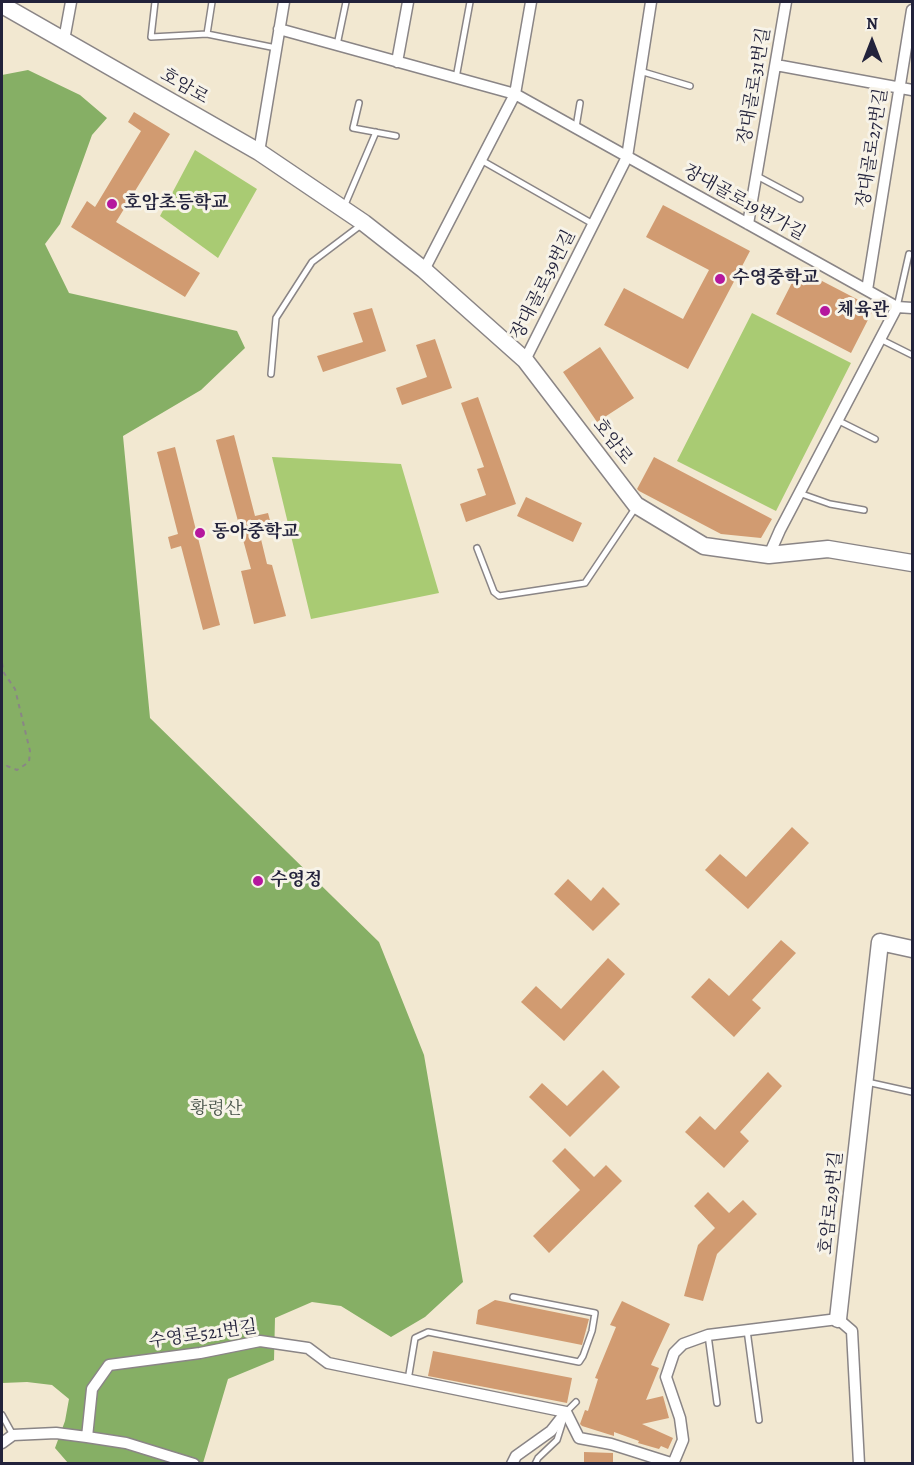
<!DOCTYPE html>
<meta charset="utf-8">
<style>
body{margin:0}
#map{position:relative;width:914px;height:1465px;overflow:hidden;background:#f2e8d1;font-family:Alegreya,serif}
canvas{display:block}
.frame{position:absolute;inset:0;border:3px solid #22223b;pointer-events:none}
.north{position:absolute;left:842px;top:12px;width:60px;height:60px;-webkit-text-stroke:4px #f7f3e8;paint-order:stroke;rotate:0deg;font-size:16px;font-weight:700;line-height:24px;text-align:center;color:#22223b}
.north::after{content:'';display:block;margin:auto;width:21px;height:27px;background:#22223b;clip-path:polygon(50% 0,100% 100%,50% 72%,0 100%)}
</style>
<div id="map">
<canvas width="914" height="1465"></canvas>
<div class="frame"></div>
<div class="north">N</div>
</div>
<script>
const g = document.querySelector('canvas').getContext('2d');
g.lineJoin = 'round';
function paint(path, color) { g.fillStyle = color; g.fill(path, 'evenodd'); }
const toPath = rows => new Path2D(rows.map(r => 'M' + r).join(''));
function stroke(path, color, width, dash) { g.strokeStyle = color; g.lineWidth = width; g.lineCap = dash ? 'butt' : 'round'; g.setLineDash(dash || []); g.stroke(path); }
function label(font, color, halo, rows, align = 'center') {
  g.font = font + ' Alegreya,"Noto Serif KR",serif'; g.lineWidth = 6; g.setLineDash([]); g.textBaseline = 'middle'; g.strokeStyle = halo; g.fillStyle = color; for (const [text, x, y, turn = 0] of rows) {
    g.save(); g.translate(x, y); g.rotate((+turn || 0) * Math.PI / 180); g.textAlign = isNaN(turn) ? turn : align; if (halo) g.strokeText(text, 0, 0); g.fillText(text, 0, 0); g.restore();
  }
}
paint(toPath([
 [195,150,257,189,218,258,160,216],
 [752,313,851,363,776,511,677,461],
 [272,457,401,464,439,593,311,619]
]), '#a9cb73');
paint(toPath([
 [28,70,80,95,107,118,92,135,60,224,45,244,69,293,237,331,245,348,201,390,123,436,150,718,379,942,424,1055,463,1282,425,1317,391,1337,341,1306,312,1302,275,1318,274,1360,228,1379,203,1463,68,1463,55,1448,65,1421,69,1399,52,1385,27,1382,2,1383,2,75]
]), '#86af65');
paint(toPath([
 [134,112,170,134,116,222,200,273,185,297,71,227,87,201,95,207,141,131,128,122],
 [663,205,750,251,688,369,604,325,624,288,683,319,709,270,646,237],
 [799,269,874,308,851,353,776,314],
 [372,308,386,351,323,372,317,356,363,342,353,313],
 [435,339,452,388,402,405,396,388,427,377,416,345],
 [600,347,634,398,597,422,563,372],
 [478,397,516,504,466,522,460,504,486,495,477,469,484,467,461,403],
 [234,435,255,516,268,513,272,528,259,531,267,564,272,565,286,616,254,624,241,571,251,569,216,440],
 [175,447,220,625,203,630,181,546,171,549,168,537,178,534,157,452],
 [654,457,772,519,761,538,721,534,639,491,637,489],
 [526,497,582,523,573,542,517,516],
 [792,827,809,843,748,909,705,870,720,854,746,877],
 [568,879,591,901,603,887,620,904,593,931,554,894],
 [781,940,796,953,752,1000,761,1008,734,1037,691,997,709,978,729,996],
 [608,958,625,974,564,1041,521,1002,536,986,561,1009],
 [603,1070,620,1087,570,1137,529,1097,542,1083,567,1106],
 [768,1072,782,1086,740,1132,749,1141,724,1168,685,1132,700,1116,715,1130],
 [565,1148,594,1177,606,1165,622,1181,549,1253,533,1236,580,1190,552,1161],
 [708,1192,729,1213,743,1200,757,1214,717,1254,703,1301,684,1296,698,1245,715,1228,694,1206],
 [495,1300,589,1319,582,1345,476,1324,478,1310],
 [622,1301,670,1324,651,1365,659,1368,646,1400,663,1396,669,1418,642,1424,673,1438,668,1449,661,1446,659,1449,638,1443,639,1441,614,1432,614,1436,582,1426,580,1424,585,1410,588,1411,598,1379,595,1378,616,1327,610,1325],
 [433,1351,572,1378,567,1403,428,1376],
 [584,1452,613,1453,613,1464,584,1464]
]), '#d19b71');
const lane = toPath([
 [155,2,151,37,207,34,276,48],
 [207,34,212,2],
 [337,45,346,2],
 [640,71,690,86],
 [456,78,470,2],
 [359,103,353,128,396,136],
 [576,127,580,103],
 [481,160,593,224],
 [757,176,800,199],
 [344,207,376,132],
 [897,307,909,254],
 [880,339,912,355],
 [271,374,276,318,312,262,361,225],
 [837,420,875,439],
 [799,493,830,504,864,510],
 [477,548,494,592,499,596,585,583,636,507],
 [867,1082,912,1092],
 [747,1330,759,1420],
 [708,1335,717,1403],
 [408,1380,415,1338,428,1332,579,1362,583,1356,592,1331,595,1313,513,1297],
 [566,1412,576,1402],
 [2,1415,13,1435],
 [535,1464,538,1458,557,1440,563,1421]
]);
const street = toPath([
 [279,29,515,94,897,307,912,308],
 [64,40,71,2],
 [397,62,408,2],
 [776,65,912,90],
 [259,152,284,2],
 [748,224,786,2],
 [424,270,515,94,531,2],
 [867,290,912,10],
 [525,360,627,157,651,2],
 [769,555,780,530,897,307],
 [87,1437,126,1443,194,1464],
 [2,1443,13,1435,56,1433,87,1437,92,1389,109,1365,200,1353,260,1341,308,1348,328,1363,566,1412,579,1438,611,1444,674,1464],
 [512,1464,516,1456,551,1431,566,1412],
 [673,1464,683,1440,680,1418,666,1377,674,1353,683,1344,708,1335,838,1319,852,1331,859,1464]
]);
const secondary = toPath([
 [2,5,259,152,364,223,424,270,525,360,636,505,704,546,769,555,828,549,912,563],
 [838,1319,880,942,912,949]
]);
stroke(lane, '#8a8586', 8);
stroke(street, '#8a8586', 13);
stroke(secondary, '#8a8586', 19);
stroke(toPath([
 [2,621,2,632],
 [2,663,4,673,15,689,30,751,29,762,17,770,7,766,2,769]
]), '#8a8586', 2, [4.5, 4.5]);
stroke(lane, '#fff', 5);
stroke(street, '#fff', 10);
stroke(secondary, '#fff', 16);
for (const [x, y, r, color] of [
 [112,204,6,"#b5179e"],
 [720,279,6,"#b5179e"],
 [825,311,6,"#b5179e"],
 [200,533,6,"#b5179e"],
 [258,881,6,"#b5179e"]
]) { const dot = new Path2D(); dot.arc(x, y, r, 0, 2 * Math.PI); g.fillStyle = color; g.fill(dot); stroke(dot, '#f7f3e8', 2); }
label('18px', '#22223b', '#f7f3e8', [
 ["장대골로31번길",755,86,-80],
 ["호암로",184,87,30],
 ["장대골로27번길",873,148,-81],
 ["장대골로19번가길",744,203,29],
 ["장대골로39번길",544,285,-63],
 ["호암로",612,442,52],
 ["호암로29번길",832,1203,-84],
 ["수영로521번길",203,1335,-8]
]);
label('bold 18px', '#22223b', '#f7f3e8', [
 ["호암초등학교",124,204],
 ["수영중학교",732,279],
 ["체육관",837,311],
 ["동아중학교",212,533],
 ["수영정",270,881]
], 'left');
label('18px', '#4a554c', '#f7f3e8', [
 ["황령산",216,1110]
]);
</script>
